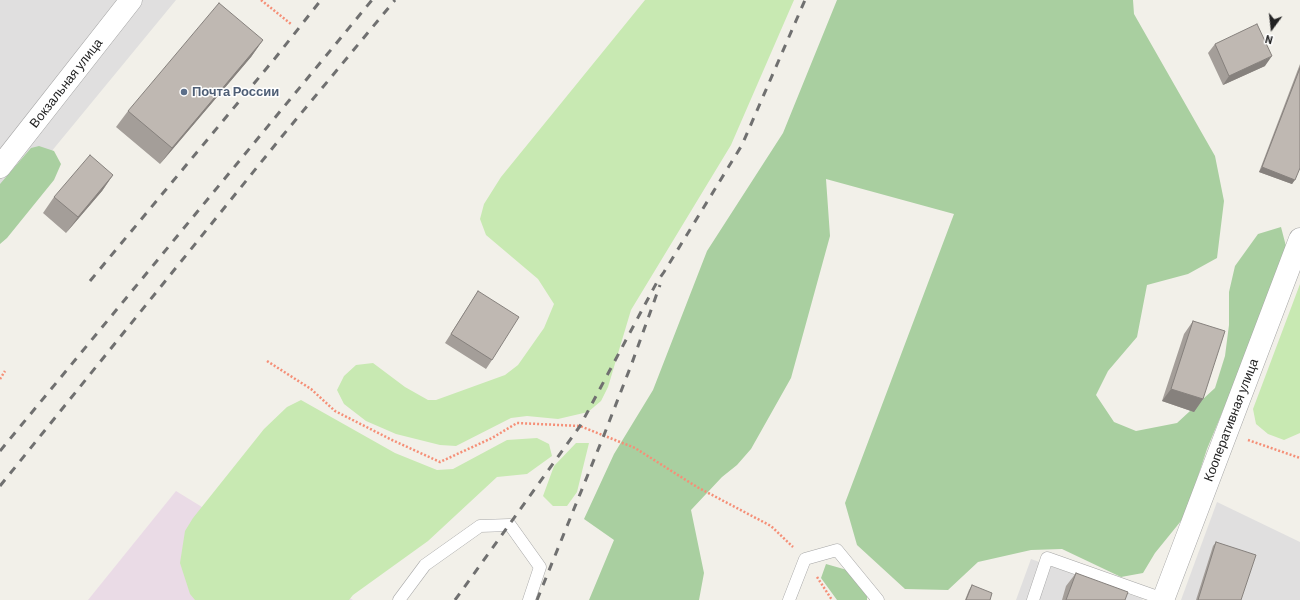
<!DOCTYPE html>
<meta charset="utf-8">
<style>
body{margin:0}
#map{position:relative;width:1300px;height:600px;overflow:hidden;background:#f2f0e9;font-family:Barlow,sans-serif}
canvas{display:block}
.north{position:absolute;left:1252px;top:8px;width:40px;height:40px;-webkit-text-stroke:3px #fff;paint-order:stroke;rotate:195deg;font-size:11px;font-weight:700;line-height:16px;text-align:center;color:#222}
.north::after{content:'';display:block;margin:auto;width:14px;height:18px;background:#222;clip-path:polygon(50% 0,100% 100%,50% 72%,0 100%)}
</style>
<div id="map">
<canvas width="1300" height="600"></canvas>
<div class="north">N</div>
</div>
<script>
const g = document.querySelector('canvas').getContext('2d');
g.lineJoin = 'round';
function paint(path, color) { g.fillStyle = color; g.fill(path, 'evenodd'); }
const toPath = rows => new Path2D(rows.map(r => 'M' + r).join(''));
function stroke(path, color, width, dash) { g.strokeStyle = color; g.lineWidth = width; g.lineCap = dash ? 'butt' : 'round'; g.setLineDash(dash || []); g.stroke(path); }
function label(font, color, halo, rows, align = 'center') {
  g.font = font + ' Barlow,sans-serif'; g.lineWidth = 3; g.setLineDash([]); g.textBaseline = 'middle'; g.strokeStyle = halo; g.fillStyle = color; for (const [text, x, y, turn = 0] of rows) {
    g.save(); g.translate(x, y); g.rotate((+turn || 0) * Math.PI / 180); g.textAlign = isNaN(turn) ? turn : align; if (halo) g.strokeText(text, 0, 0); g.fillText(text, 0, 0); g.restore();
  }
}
paint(toPath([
 [0,0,176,0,0,214],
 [1217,502,1300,542,1300,600,1181,600],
 [1031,559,1143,599,1142,600,1016,600]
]), '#e0dfdf');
paint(toPath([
 [176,491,353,600,88,600]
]), '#eadbe6');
paint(toPath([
 [645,0,794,0,731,145,631,310,608,387,601,401,588,412,558,419,527,416,511,418,456,446,440,445,396,434,366,421,344,404,337,390,344,376,356,365,373,363,405,387,428,400,436,400,505,375,518,365,544,328,554,304,538,279,486,235,480,219,484,204,501,177],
 [1300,284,1300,433,1284,440,1268,434,1256,424,1253,409],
 [301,400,395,453,437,470,453,469,507,440,537,438,549,444,552,456,527,474,497,477,428,541,353,595,349,600,195,600,190,594,180,563,185,531,193,518,264,429,287,407],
 [576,443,589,443,577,492,567,506,553,506,543,496,554,466]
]), '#c8e9b2');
paint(toPath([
 [837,0,1133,0,1134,14,1215,156,1224,201,1217,258,1188,274,1147,285,1137,337,1108,371,1096,395,1114,422,1136,431,1177,423,1215,388,1225,356,1229,325,1229,292,1235,266,1258,234,1281,227,1288,254,1207,449,1185,516,1155,553,1143,573,1121,577,1062,549,1031,550,978,562,948,590,905,589,857,545,845,503,954,214,826,179,830,236,791,378,751,449,737,465,722,477,691,510,704,573,699,600,589,600,614,540,584,519,614,454,653,390,707,251,783,133],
 [39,146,54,151,61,164,54,180,7,238,0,244,0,184,31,148],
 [826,564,847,570,867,596,867,600,837,600,821,578]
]), '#a9cfa0');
const lane = toPath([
 [399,600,425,565,480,526,510,525,540,567,529,600],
 [789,600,805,559,837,550,878,600],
 [1033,600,1047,558,1163,599]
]);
const street = toPath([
 [0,167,131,0],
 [1163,600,1300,239]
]);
stroke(lane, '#a6a6a6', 13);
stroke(street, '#a6a6a6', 23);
stroke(toPath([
 [261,0,291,24],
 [267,361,311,389,335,411,392,440,440,462,492,438,517,423,580,426,635,448,697,487,771,526,793,547],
 [0,379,5,371],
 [1248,440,1300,458],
 [817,577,832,600]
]), '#f58f77', 2.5, [2, 2]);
stroke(lane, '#fff', 12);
stroke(street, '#fff', 22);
stroke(toPath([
 [90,281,276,57,321,0],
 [0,451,372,0],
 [0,486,279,140,395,0],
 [455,600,580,426,657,282,664,272,742,145,805,0],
 [537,600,604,435,632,363,660,285]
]), '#707070', 3, [8, 8]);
paint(toPath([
 [263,40,251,57,160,164,116,127,128,111],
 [1215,44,1265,66,1223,85,1208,53],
 [1300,64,1300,168,1292,184,1259,172],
 [113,175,102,191,66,233,43,213,54,197],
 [478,291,492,360,486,369,445,343],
 [1193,321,1203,399,1194,412,1162,401,1184,334],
 [1216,542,1241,600,1196,600,1213,546],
 [1076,573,1125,600,1062,600,1066,586],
 [972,585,990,600,965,600,969,590]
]), '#a49e99');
paint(toPath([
 [263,40,251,57,160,164,172,148],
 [1272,56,1265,66,1223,85,1229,76],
 [1262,167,1295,180,1292,184,1259,172],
 [113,175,102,191,66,233,78,217],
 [1171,389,1203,399,1194,412,1162,401]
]), '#86817d');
const building = toPath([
 [219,3,263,40,172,148,128,111,219,3],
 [1257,24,1272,56,1229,76,1215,44,1257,24],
 [1300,68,1300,168,1295,180,1262,167,1300,68],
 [90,155,113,175,78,217,54,197,90,155],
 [478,291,519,317,492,360,451,334,478,291],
 [1193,321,1225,331,1203,399,1171,389,1193,321],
 [1216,542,1256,555,1241,600,1198,600,1216,542],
 [1076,573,1128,592,1125,600,1066,600,1076,573],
 [972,585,992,593,990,600,966,600,972,585]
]);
paint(building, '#bfb8b2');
stroke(building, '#86817d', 1);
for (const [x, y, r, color] of [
 [184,92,4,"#5c6f8a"]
]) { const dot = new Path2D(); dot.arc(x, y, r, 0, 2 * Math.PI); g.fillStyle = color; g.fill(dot); stroke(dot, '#fff', 1.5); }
label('13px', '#222', '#fff', [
 ["Вокзальная улица",66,83,-52],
 ["Кооперативная улица",1231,420,-69]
]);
label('bold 13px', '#4e5e75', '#fff', [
 ["Почта России",192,92]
], 'left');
</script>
